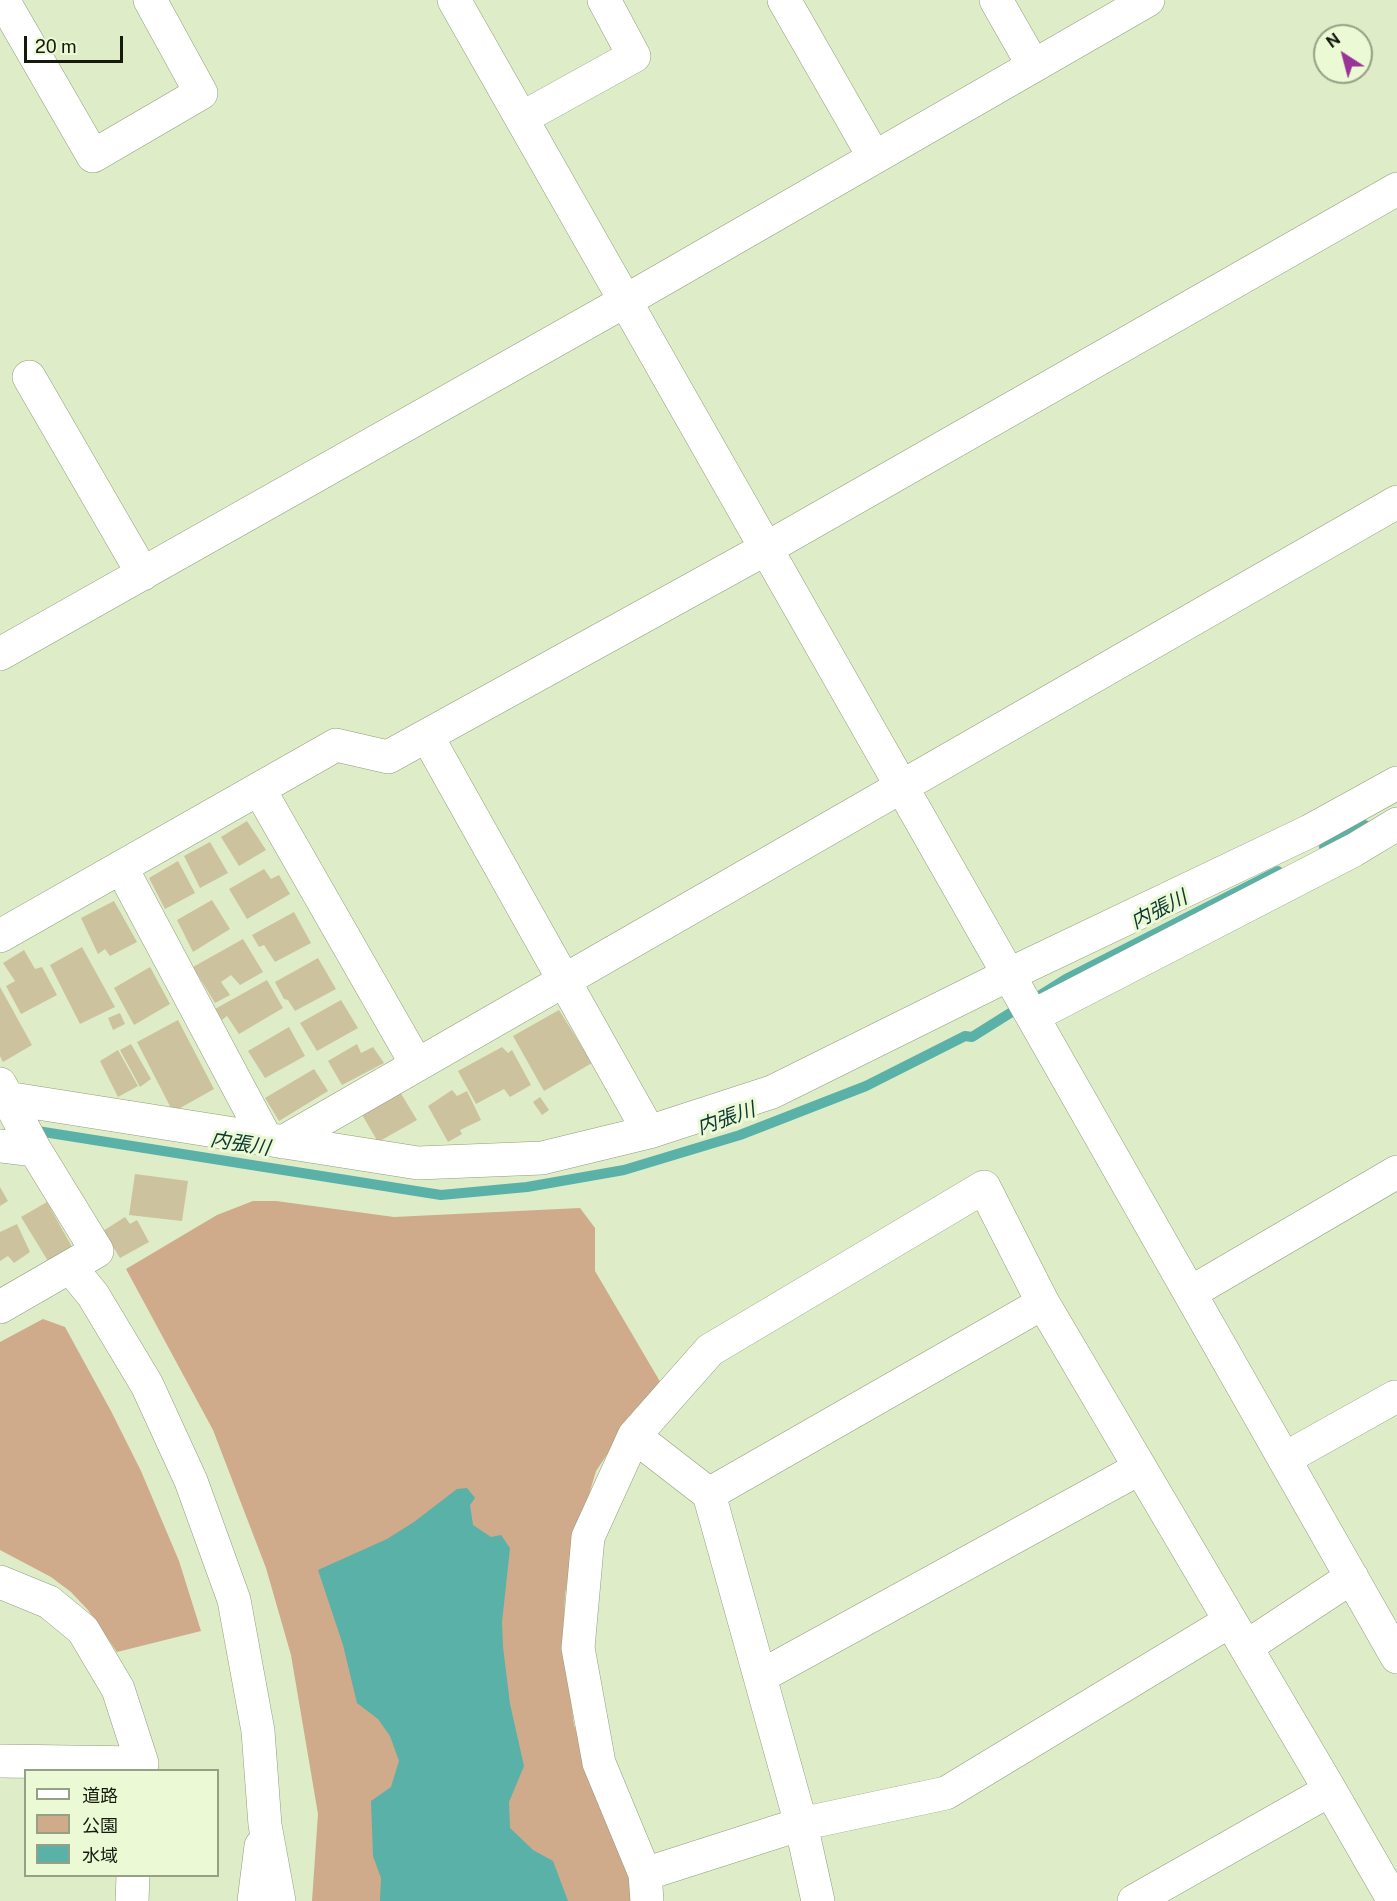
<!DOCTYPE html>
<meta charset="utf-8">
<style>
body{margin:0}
#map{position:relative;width:1397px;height:1901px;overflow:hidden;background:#deecc8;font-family:"Public Sans","Noto Sans JP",sans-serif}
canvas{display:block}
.legend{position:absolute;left:24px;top:1769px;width:195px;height:108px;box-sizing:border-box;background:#ebf9d5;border:2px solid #95a085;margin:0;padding:8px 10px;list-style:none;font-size:18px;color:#151a0d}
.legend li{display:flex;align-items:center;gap:12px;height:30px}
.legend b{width:30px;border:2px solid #95a085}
.north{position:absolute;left:1313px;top:24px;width:60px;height:60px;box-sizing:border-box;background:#ebf9d5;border:2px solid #95a085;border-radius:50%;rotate:324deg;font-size:16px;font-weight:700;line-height:24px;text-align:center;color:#151a0d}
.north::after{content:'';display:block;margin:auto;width:21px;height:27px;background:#9a3397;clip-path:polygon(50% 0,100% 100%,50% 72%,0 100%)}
.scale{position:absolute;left:24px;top:36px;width:99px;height:27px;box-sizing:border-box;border:3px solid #151a0d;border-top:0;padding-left:8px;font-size:18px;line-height:21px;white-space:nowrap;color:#151a0d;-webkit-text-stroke:4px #ebf9d5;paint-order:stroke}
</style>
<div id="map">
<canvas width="1397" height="1901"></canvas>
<ul class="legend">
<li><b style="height:8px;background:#fff"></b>道路</li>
<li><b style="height:16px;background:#cfaa8b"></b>公園</li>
<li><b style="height:16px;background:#59b1a8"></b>水域</li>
</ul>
<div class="north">N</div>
<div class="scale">20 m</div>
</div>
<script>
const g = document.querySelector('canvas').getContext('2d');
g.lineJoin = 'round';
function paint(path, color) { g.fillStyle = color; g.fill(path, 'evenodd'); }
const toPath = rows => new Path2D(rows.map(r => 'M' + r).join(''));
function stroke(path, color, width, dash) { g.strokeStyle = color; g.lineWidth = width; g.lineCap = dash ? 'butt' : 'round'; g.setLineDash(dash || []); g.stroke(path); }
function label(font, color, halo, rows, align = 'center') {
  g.font = font + ' "Public Sans","Noto Sans JP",sans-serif'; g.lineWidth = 6; g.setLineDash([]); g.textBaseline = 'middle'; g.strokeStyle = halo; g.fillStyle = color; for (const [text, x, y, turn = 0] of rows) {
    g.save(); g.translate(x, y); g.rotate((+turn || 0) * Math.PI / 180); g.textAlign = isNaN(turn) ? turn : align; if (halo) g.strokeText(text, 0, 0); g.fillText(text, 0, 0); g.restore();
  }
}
paint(toPath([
 [253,1201,276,1201,394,1217,580,1208,595,1228,595,1271,662,1385,618,1438,596,1471,573,1548,565,1595,563,1640,574,1725,640,1901,312,1901,318,1814,291,1655,266,1568,213,1430,126,1269,217,1215],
 [43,1319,65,1327,111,1411,141,1471,179,1561,201,1631,117,1652,88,1610,71,1592,51,1577,0,1550,0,1342]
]), '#cfaa8b');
paint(toPath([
 [467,1488,475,1498,470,1505,473,1525,491,1537,501,1535,510,1548,502,1622,503,1647,510,1704,524,1766,509,1802,510,1828,533,1850,553,1861,568,1901,380,1901,381,1878,373,1856,371,1801,391,1787,399,1761,390,1736,378,1719,357,1703,343,1645,318,1570,387,1539,414,1522,457,1489]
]), '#59b1a8');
stroke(toPath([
 [1324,847,1365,825],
 [1039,996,1066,979,1278,871],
 [31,1130,441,1195,527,1187,624,1170,740,1135,866,1086,965,1036,972,1037,1023,1005]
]), '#59b1a8', 10);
paint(toPath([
 [247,821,266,850,239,866,221,837],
 [210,842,228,873,200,888,184,856],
 [178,861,195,893,165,909,149,878],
 [264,869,271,879,279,875,290,894,247,919,229,889],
 [212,900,230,929,193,952,177,920],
 [114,901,137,942,110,956,105,949,98,954,81,918],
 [294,912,311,943,275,962,264,945,259,947,252,935],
 [243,939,263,972,240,985,231,975,221,982,230,995,215,1003,193,967],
 [82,947,115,1007,80,1024,50,965],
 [24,950,35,969,42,967,57,995,21,1014,6,986,15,981,3,963],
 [318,958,336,989,295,1011,288,1000,284,999,275,982],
 [150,967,170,1004,134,1025,114,988],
 [267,980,283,1008,239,1034,227,1016,222,1020,215,1009],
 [0,987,32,1045,3,1062,0,1056],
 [341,1000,358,1028,317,1051,300,1023],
 [559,1010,592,1063,544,1091,513,1036],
 [120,1013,125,1024,113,1030,108,1018],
 [178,1020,214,1089,173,1112,137,1042],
 [289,1027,305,1056,265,1078,248,1051],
 [131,1044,151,1079,140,1087,120,1050],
 [357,1044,361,1053,373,1047,384,1063,342,1085,328,1061],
 [502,1047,508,1053,512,1050,531,1085,510,1097,504,1089,476,1104,458,1071],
 [118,1050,138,1086,118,1097,100,1061],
 [314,1069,328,1091,279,1121,265,1098],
 [452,1090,457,1096,467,1091,481,1120,460,1130,462,1134,448,1142,428,1106],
 [400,1092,417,1120,378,1142,361,1113],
 [540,1097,549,1110,542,1115,533,1102],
 [135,1174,188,1181,182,1221,129,1215],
 [0,1187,8,1201,0,1206],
 [47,1202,72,1247,48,1261,21,1217],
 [125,1217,130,1224,137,1220,149,1242,120,1258,103,1231],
 [17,1224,30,1252,14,1263,8,1256,0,1261,0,1232]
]), '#cdc29e');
const street = toPath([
 [3,0,93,156,201,93,150,0],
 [454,0,1397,1657],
 [784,0,874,157],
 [996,0,1033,65],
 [522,118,634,56,604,0],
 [29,377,143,574],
 [0,654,627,300,1148,0],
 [427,736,649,1132],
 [259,789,417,1065],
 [121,867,266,1139],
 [0,936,336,745,388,757,767,548,1397,189],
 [1033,1016,1354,850,1397,824],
 [0,1084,35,1150,97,1251,0,1307],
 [0,1097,418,1163,542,1158,649,1132,772,1092,1010,974,1310,831,1397,783],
 [283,1142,1397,502],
 [0,1146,35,1150],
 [1190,1293,1397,1172],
 [634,1436,709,1494],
 [1284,1459,1395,1397],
 [0,1582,49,1602,83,1630,118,1689,142,1763,141,1770],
 [1246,1647,1352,1577],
 [761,1676,1140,1468],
 [0,1761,142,1763],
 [1330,1790,1394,1901],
 [645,1874,801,1824,946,1793,1230,1621],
 [132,1901,133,1876],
 [647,1901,645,1874,599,1763,578,1648,588,1537,634,1436,710,1350,984,1187,1043,1303,1330,1790,1134,1901],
 [818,1901,801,1824,709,1494,1043,1303]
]);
const secondary = toPath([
 [70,1267,93,1295,147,1385,191,1481,234,1600,258,1731,265,1825,279,1901],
 [254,1901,261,1846]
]);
stroke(street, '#919d7b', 34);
stroke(secondary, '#919d7b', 34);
stroke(street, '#fff', 33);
stroke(secondary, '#fff', 33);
label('italic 20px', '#0c3733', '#ebf9d5', [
 ["内張川",1159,910,-27],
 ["内張川",726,1119,-19],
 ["内張川",240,1144,9]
]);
</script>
